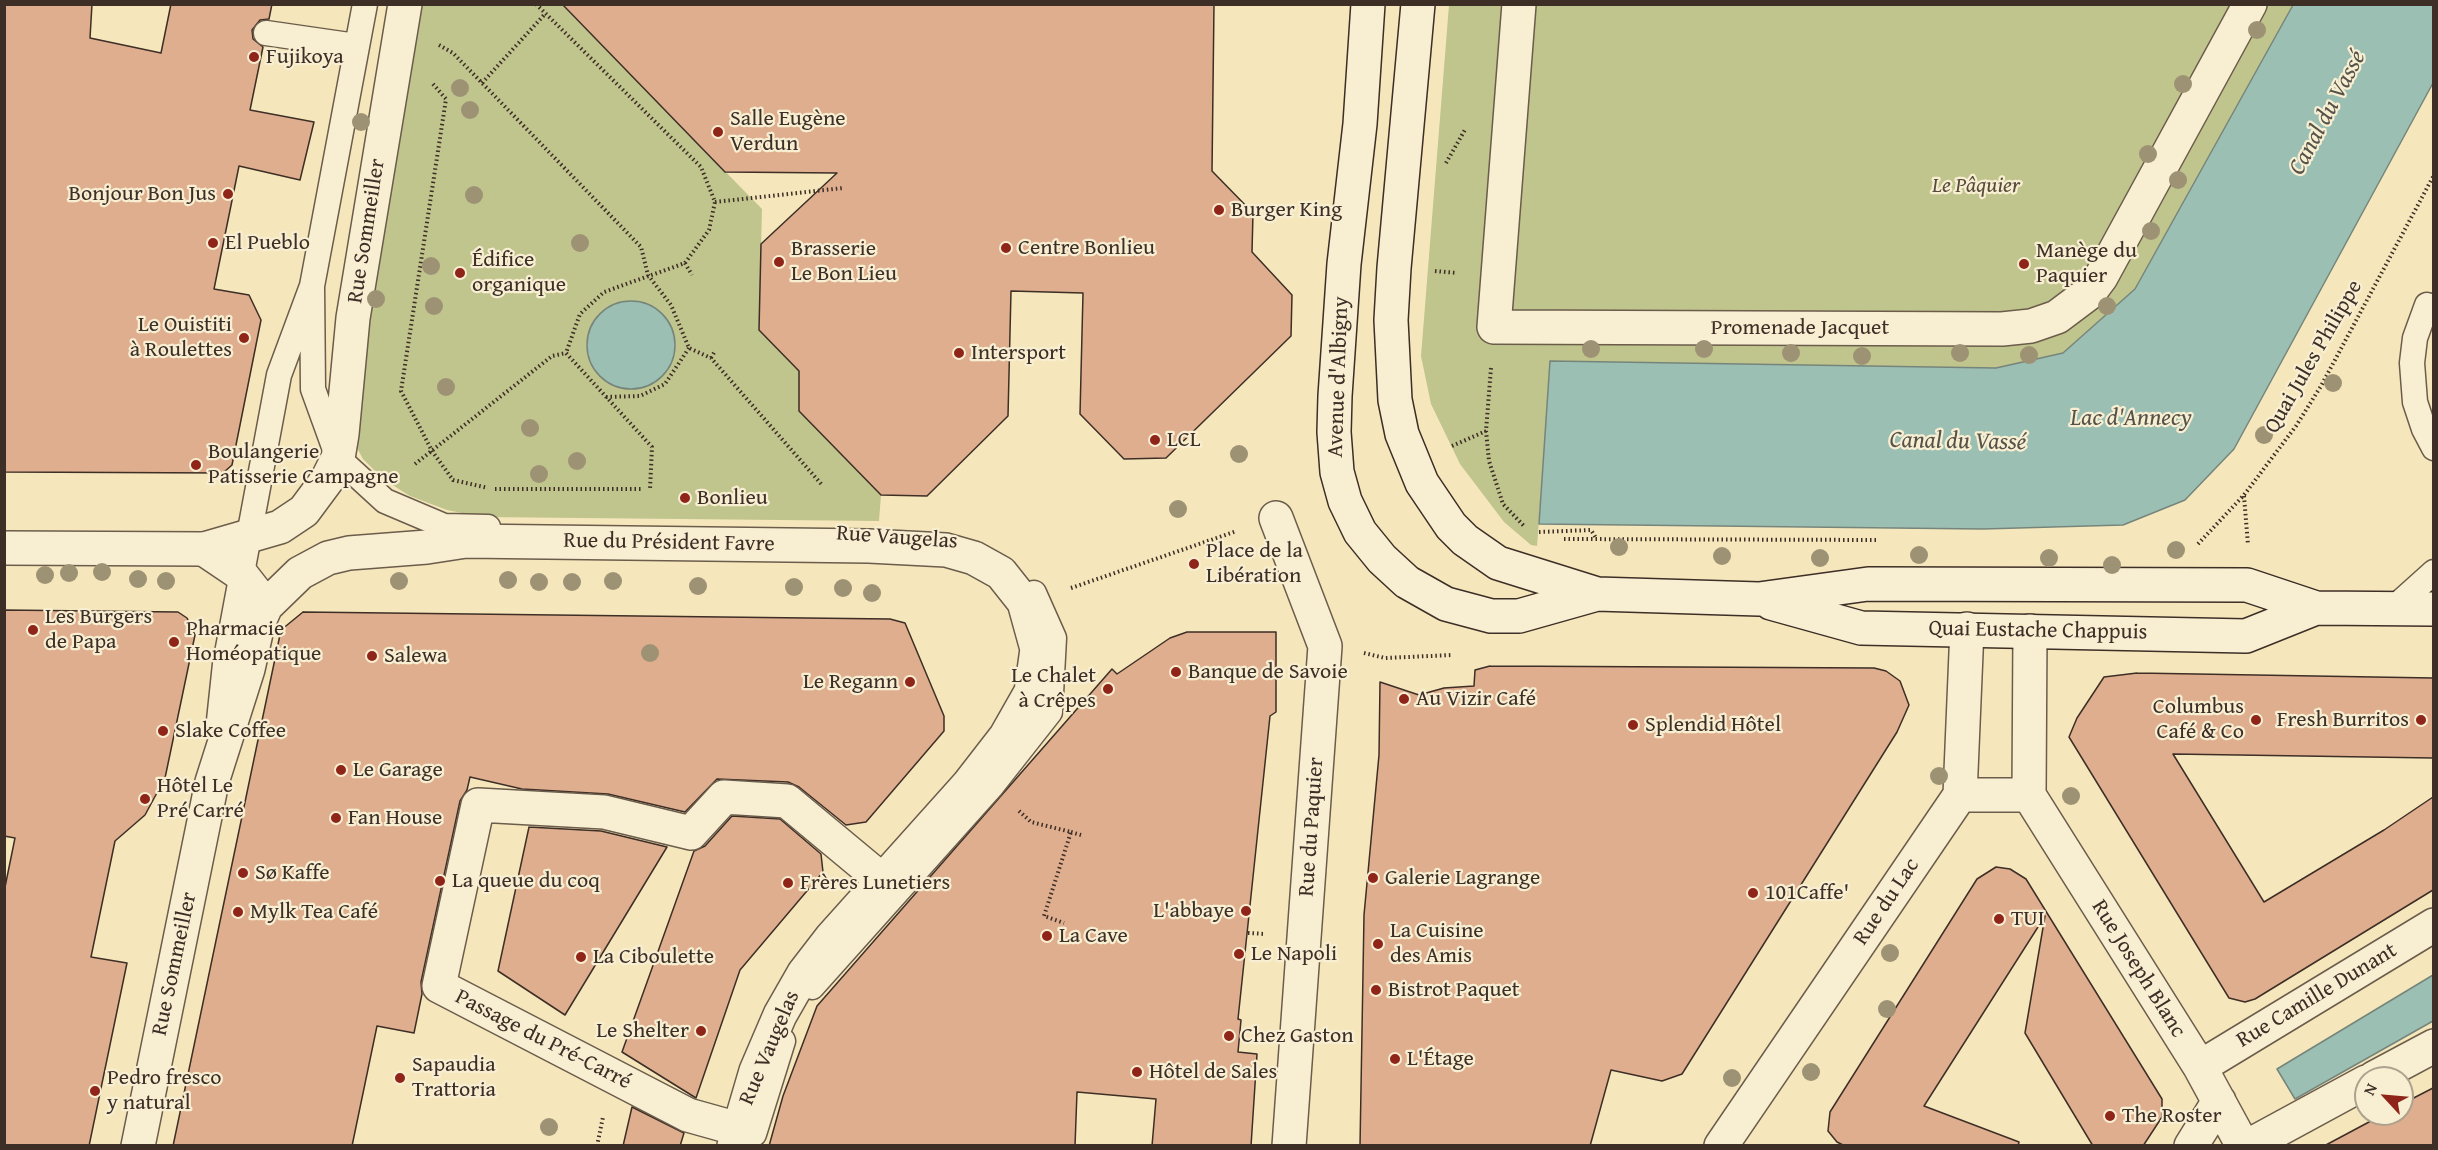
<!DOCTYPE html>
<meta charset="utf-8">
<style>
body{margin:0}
#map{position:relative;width:2438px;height:1150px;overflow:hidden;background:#f5e7bb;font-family:"Gentium Book Plus",serif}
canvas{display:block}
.frame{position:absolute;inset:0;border:6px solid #3d2e26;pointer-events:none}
.north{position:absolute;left:2354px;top:1066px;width:60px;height:60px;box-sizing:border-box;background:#f8efd3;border:2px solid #ada28e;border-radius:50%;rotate:296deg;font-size:16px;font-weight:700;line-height:24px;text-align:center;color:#3d2e26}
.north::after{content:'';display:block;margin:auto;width:21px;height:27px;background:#8f2418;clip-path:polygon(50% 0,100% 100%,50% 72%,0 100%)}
</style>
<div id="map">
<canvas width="2438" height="1150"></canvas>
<div class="frame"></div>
<div class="north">N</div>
</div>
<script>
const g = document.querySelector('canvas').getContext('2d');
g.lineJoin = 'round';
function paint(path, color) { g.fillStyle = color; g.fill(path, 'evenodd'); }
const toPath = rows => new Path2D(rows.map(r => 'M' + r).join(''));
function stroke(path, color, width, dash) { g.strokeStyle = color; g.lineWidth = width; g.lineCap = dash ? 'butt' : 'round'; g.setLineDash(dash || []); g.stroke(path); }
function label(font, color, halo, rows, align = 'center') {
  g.font = font + ' "Gentium Book Plus",serif'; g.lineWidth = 4.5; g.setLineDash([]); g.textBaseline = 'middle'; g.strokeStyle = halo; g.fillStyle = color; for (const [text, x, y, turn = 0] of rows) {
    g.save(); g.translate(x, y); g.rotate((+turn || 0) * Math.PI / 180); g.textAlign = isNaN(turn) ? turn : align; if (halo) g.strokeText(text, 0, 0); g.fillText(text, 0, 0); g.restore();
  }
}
paint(toPath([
 [415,5,562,5,762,209,759,330,799,371,799,411,881,495,879,521,482,517,447,510,410,496,383,479,363,459,356,446,369,288],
 [1449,5,2293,5,2135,289,2063,353,1996,368,1551,361,1537,546,1531,545,1504,522,1460,464,1431,404,1421,356]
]), '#c0c48d');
const water = toPath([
 [2293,5,2433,5,2433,83,2234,449,2185,500,2123,525,1983,529,1539,524,1550,361,1996,368,2063,353,2135,289,2293,5],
 '587 345a44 44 0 1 1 88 0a44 44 0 1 1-88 0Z',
 [2433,975,2433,1021,2295,1099,2277,1069,2433,975]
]);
paint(water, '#9cbfb3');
stroke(water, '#76857b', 1.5);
const building = toPath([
 [4,4,92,4,90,38,161,53,171,4,272,4,269,19,260,20,252,30,253,39,263,47,250,110,314,122,300,180,239,166,214,289,249,295,261,320,232,465,223,473,4,472,4,4],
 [562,4,1214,4,1212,171,1253,213,1252,252,1292,295,1291,336,1166,458,1124,459,1080,414,1083,293,1011,291,1008,416,927,496,881,495,799,411,799,371,759,330,761,244,837,173,725,172,562,4],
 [4,610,178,612,187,618,195,635,165,778,145,815,115,841,91,957,127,963,89,1146,4,1146,4,892,15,838,4,836,4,610],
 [303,612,890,619,905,623,944,716,944,731,866,822,846,825,799,787,788,782,717,779,685,812,608,794,522,789,470,777,467,790,460,801,421,982,422,994,414,1033,377,1026,352,1146,173,1146,281,630,303,612],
 [1187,632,1276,632,1276,712,1270,716,1238,1019,1241,1020,1238,1052,1257,1054,1251,1146,1152,1146,1156,1099,1077,1092,1075,1146,769,1146,783,1096,817,1006,1112,669,1117,674,1170,638,1187,632],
 [1490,666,1874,668,1886,671,1900,681,1909,705,1897,732,1682,1074,1662,1081,1611,1070,1590,1146,1360,1146,1364,915,1379,755,1380,682,1419,695,1444,688,1474,686,1475,670,1490,666],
 [2137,673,2433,678,2433,758,2173,754,2264,902,2384,830,2433,797,2433,890,2255,999,2245,1002,2229,998,2069,737,2077,718,2104,677,2137,673],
 [732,816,780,819,821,854,823,872,740,970,696,1098,622,1052,694,851,705,846,732,816],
 [529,827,601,831,667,847,565,1015,498,971,529,827],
 [1996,867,2010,869,2026,879,2162,1099,2162,1117,2143,1146,2093,1146,2025,1033,2045,916,1924,1106,2019,1142,2018,1146,1845,1146,1837,1142,1828,1131,1830,1112,1977,879,1996,867],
 [2433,1088,2433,1146,2324,1146,2384,1114,2402,1114,2402,1104,2433,1088],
 [632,1107,684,1133,680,1146,623,1146,632,1107]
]);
paint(building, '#dfae8e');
stroke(building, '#3d2e26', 1.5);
const service = toPath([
 [266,33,356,46],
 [312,286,313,389,338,458,385,501,444,526,488,527],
 [2427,305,2415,338,2412,363,2415,402,2424,429,2434,448],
 [2395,607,2434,572],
 [218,730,225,664,279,375,312,286,365,4],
 [812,987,991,787,1050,712,1054,638,1034,593],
 [754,1134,783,1041]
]);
const pedestrian = toPath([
 [1519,4,1494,327,2002,329,2031,326,2057,317,2089,293,2101,277,2250,4],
 [1276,518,1325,646,1289,1146],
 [4,548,204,549,280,527,304,511,327,480,338,458,342,434,353,318,405,4],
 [1960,795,2029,795,2200,1067,2243,1146],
 [2029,795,2030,631],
 [2200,1067,2434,925],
 [2374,1078,2434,1046],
 [738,1129,688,1115,439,986,478,805,604,812,691,833,724,797,787,801,882,880],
 [1721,1146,1960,795,1967,629],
 [2191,1146,2219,1101],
 [2248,1146,2366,1082]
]);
const minor = toPath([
 [204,549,241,574,266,606],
 [138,1146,212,782,248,669,258,624,266,606,300,573,328,558,349,553,427,547,466,541,869,546,946,550,974,558,1001,573,1024,602,1037,649,1031,692,1006,736,968,785,831,938,804,973,780,1015,756,1071,734,1146]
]);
const secondary = toPath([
 [1368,4,1360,124,1344,264,1335,396,1334,432,1337,472,1345,501,1360,532,1382,559,1407,582,1446,604,1491,616,1519,616,1597,594],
 [1418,4,1394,268,1391,320,1395,400,1402,434,1422,483,1451,526,1465,540,1498,563,1597,594,1759,599,1868,584,2247,585,2316,608,2434,609],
 [1771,603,1861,628,2246,636,2316,608]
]);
stroke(service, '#6b5c4b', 27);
stroke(pedestrian, '#6b5c4b', 36);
stroke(minor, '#6b5c4b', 36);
stroke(secondary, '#3d2e26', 36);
stroke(toPath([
 [536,4,701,167,715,202,709,230,685,263,604,292,580,314,566,353],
 [439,45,453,53,641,247,648,275,671,305,689,348,711,358,823,486],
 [482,83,545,14],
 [433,84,446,99,401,391,432,451,453,480,488,488],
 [1446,163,1466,128],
 [715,202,843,188],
 [685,263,692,275],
 [1435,271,1457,273],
 [711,358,715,351],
 [1491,368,1486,431,1489,461,1503,504,1524,526],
 [606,397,640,396,665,384,689,348],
 [1452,446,1486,431],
 [415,464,552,356,566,353,652,447,650,489],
 [495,489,642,489],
 [2244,496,2248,545],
 [1539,532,1591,530,1596,538],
 [1564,539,1878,540],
 [2198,544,2244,495,2296,426,2321,386,2434,175],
 [1071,588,1237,531],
 [1364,653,1385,658,1452,655],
 [1019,811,1031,822,1071,832,1044,916,1064,923],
 [1071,832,1081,835],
 [1248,933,1265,934],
 [597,1146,603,1117]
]), '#3d2e26', 4, [1.5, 3]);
stroke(service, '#f8efd3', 24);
stroke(pedestrian, '#f8efd3', 33);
stroke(minor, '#f8efd3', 33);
stroke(secondary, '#f8efd3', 33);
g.fillStyle = '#9e9275';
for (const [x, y] of [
 [2257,30],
 [2183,84],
 [460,88],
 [470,110],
 [361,122],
 [2148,154],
 [2178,180],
 [474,195],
 [2151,231],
 [580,243],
 [431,266],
 [376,299],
 [434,306],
 [2107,306],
 [1591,349],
 [1704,349],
 [1791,353],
 [1960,353],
 [2029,355],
 [1862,356],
 [2333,383],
 [446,387],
 [530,428],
 [2264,435],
 [1239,454],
 [577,461],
 [539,474],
 [1178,509],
 [1619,547],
 [2176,550],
 [1919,555],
 [1722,556],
 [1820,558],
 [2049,558],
 [2112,565],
 [102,572],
 [69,573],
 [45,575],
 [138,579],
 [508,580],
 [166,581],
 [399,581],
 [613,581],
 [539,582],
 [572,582],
 [698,586],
 [794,587],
 [843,588],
 [872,593],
 [650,653],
 [1939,776],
 [2071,796],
 [1890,953],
 [1887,1009],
 [1811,1072],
 [1732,1078],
 [549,1127]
]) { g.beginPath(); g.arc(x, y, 9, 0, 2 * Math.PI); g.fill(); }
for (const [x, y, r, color] of [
 [254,57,6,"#8f2418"],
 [718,132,6,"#8f2418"],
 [228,194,6,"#8f2418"],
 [1219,210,6,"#8f2418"],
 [213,243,6,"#8f2418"],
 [1006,248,6,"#8f2418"],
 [779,262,6,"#8f2418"],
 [2024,264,6,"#8f2418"],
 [460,273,6,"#8f2418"],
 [244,338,6,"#8f2418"],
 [959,353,6,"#8f2418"],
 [1155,440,6,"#8f2418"],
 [196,465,6,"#8f2418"],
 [685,498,6,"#8f2418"],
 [1194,564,6,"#8f2418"],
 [33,630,6,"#8f2418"],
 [174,642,6,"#8f2418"],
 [372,656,6,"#8f2418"],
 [1176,672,6,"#8f2418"],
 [910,682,6,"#8f2418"],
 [1108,689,6,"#8f2418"],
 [1404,699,6,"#8f2418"],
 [2256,720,6,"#8f2418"],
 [2421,720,6,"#8f2418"],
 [1633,725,6,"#8f2418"],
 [163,731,6,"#8f2418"],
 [341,770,6,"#8f2418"],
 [145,799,6,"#8f2418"],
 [336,818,6,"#8f2418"],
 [243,873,6,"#8f2418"],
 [1373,878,6,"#8f2418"],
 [440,881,6,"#8f2418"],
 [788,883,6,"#8f2418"],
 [1753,893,6,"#8f2418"],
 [1246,911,6,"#8f2418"],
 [238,912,6,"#8f2418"],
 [1999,919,6,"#8f2418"],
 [1047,936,6,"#8f2418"],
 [1378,944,6,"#8f2418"],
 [1239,954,6,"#8f2418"],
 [581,957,6,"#8f2418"],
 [1376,990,6,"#8f2418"],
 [701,1031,6,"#8f2418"],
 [1229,1036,6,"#8f2418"],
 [1395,1059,6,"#8f2418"],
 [1137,1072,6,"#8f2418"],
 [400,1078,6,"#8f2418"],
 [95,1091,6,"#8f2418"],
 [2110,1116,6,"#8f2418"]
]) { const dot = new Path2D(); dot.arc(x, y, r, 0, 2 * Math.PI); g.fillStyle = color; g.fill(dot); stroke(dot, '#f8efd3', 2); }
label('22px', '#3d2e26', '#f8efd3', [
 ["Fujikoya",266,57],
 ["Salle Eugène",730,119],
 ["Verdun",730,144],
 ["Bonjour Bon Jus",216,194,"right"],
 ["Burger King",1231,210],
 ["El Pueblo",225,243],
 ["Centre Bonlieu",1018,248],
 ["Brasserie",791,249],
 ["Le Bon Lieu",791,274],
 ["Manège du",2036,251],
 ["Paquier",2036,276],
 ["Édifice",472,260],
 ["organique",472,285],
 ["Le Ouistiti",232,325,"right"],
 ["à Roulettes",232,350,"right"],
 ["Intersport",971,353],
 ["LCL",1167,440],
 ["Boulangerie",208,452],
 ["Patisserie Campagne",208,477],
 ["Bonlieu",697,498],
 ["Place de la",1206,551],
 ["Libération",1206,576],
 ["Les Burgers",45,617],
 ["de Papa",45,642],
 ["Pharmacie",186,629],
 ["Homéopatique",186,654],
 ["Salewa",384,656],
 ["Banque de Savoie",1188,672],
 ["Le Chalet",1096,676,"right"],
 ["à Crêpes",1096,701,"right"],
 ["Le Regann",898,682,"right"],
 ["Au Vizir Café",1416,699],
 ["Columbus",2244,707,"right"],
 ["Café & Co",2244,732,"right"],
 ["Fresh Burritos",2409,720,"right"],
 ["Splendid Hôtel",1645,725],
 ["Slake Coffee",175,731],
 ["Le Garage",353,770],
 ["Hôtel Le",157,786],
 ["Pré Carré",157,811],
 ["Fan House",348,818],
 ["Sø Kaffe",255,873],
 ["Galerie Lagrange",1385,878],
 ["La queue du coq",452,881],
 ["Frères Lunetiers",800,883],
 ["101Caffe'",1765,893],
 ["L'abbaye",1234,911,"right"],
 ["Mylk Tea Café",250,912],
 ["TUI",2011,919],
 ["La Cuisine",1390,931],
 ["des Amis",1390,956],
 ["La Cave",1059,936],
 ["Le Napoli",1251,954],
 ["La Ciboulette",593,957],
 ["Bistrot Paquet",1388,990],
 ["Le Shelter",689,1031,"right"],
 ["Chez Gaston",1241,1036],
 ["L'Étage",1407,1059],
 ["Sapaudia",412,1065],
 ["Trattoria",412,1090],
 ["Hôtel de Sales",1149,1072],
 ["Pedro fresco",107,1078],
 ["y natural",107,1103],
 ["The Roster",2122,1116]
], 'left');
label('italic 22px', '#574c3b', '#f8efd3', [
 ["Le Pâquier",1976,186]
]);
label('22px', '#3d2e26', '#f8efd3', [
 ["Rue Sommeiller",367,231,-81],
 ["Promenade Jacquet",1800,328],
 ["Quai Jules Philippe",2314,357,-60],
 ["Avenue d'Albigny",1339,377,-88],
 ["Rue Vaugelas",897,538,4],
 ["Rue du Président Favre",669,543,1],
 ["Quai Eustache Chappuis",2038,631,1],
 ["Rue du Paquier",1312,827,-86],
 ["Rue du Lac",1887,902,-56],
 ["Rue Sommeiller",175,964,-78],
 ["Rue Joseph Blanc",2138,969,58],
 ["Rue Camille Dunant",2317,996,-31],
 ["Passage du Pré-Carré",543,1040,27],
 ["Rue Vaugelas",770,1048,-67]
]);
label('italic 24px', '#555249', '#f8efd3', [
 ["Canal du Vassé",2328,113,-62],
 ["Lac d'Annecy",2131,419],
 ["Canal du Vassé",1958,442,1]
]);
</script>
